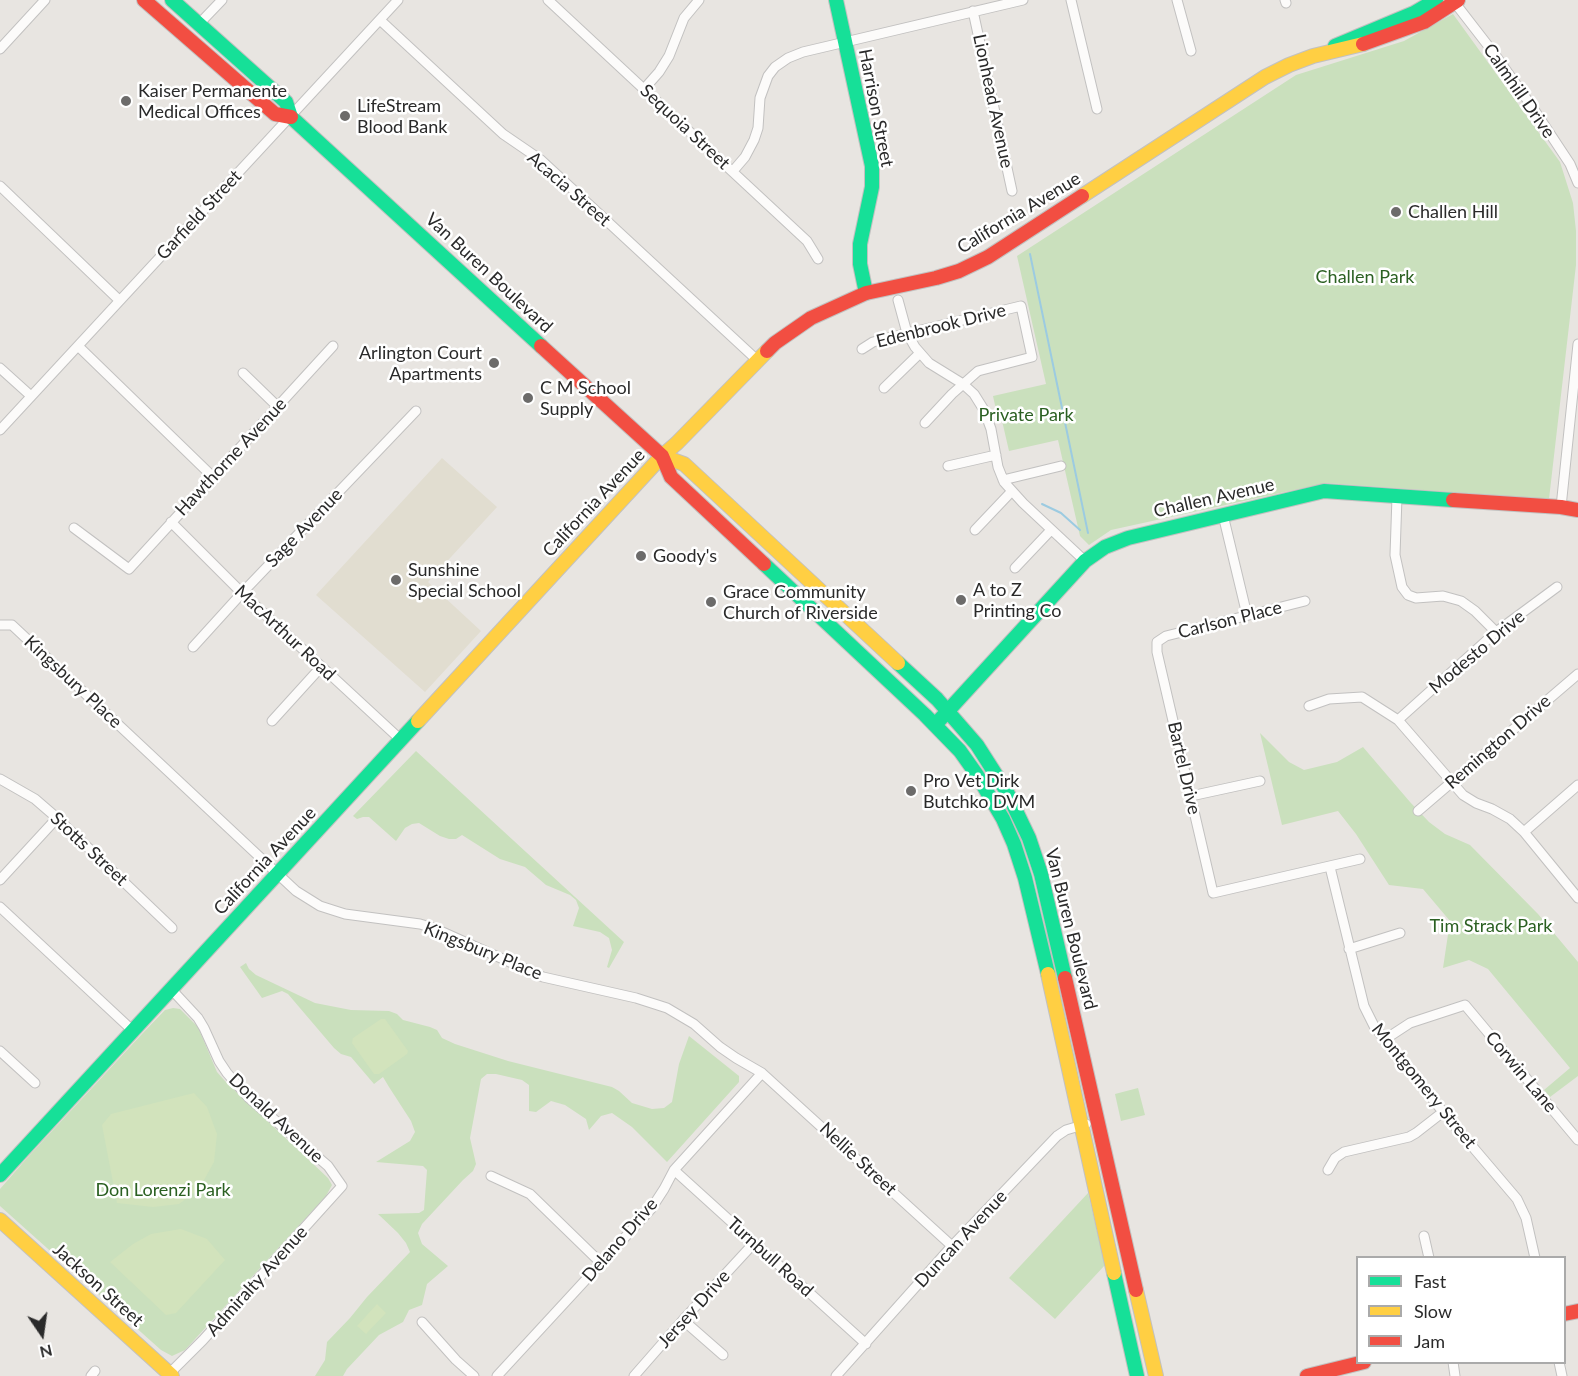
<!DOCTYPE html>
<style>
body{margin:0}
#map{position:relative;width:1578px;height:1376px;overflow:hidden;background:#e8e5e1;font-family:Lato,sans-serif}
canvas{display:block}
.legend{position:absolute;left:1356px;top:1256px;width:210px;height:108px;box-sizing:border-box;background:#fff;border:2px solid #aaa;margin:0;padding:8px 10px;list-style:none;font-size:18px;color:#2a2a2a}
.legend li{display:flex;align-items:center;gap:12px;height:30px}
.legend b{width:30px;border:2px solid #aaa}
.north{position:absolute;left:12px;top:1304px;width:60px;height:60px;-webkit-text-stroke:4px #fff;paint-order:stroke;rotate:167deg;font-size:16px;font-weight:700;line-height:24px;text-align:center;color:#2a2a2a}
.north::after{content:'';display:block;margin:auto;width:21px;height:27px;background:#2a2a2a;clip-path:polygon(50% 0,100% 100%,50% 72%,0 100%)}
</style>
<div id="map">
<canvas width="1578" height="1376"></canvas>
<ul class="legend">
<li><b style="height:8px;background:#16e098"></b>Fast</li>
<li><b style="height:8px;background:#ffcf43"></b>Slow</li>
<li><b style="height:8px;background:#f24e42"></b>Jam</li>
</ul>
<div class="north">N</div>
</div>
<script>
const g = document.querySelector('canvas').getContext('2d');
g.lineJoin = 'round';
function paint(path, color) { g.fillStyle = color; g.fill(path, 'evenodd'); }
const toPath = rows => new Path2D(rows.map(r => 'M' + r).join(''));
function stroke(path, color, width, dash) { g.strokeStyle = color; g.lineWidth = width; g.lineCap = dash ? 'butt' : 'round'; g.setLineDash(dash || []); g.stroke(path); }
function label(font, color, halo, rows, align = 'center') {
  g.font = font + ' Lato,sans-serif'; g.lineWidth = 5; g.setLineDash([]); g.textBaseline = 'middle'; g.strokeStyle = halo; g.fillStyle = color; for (const [text, x, y, turn = 0] of rows) {
    g.save(); g.translate(x, y); g.rotate((+turn || 0) * Math.PI / 180); g.textAlign = isNaN(turn) ? turn : align; if (halo) g.strokeText(text, 0, 0); g.fillText(text, 0, 0); g.restore();
  }
}
paint(toPath([
 [442,458,497,507,428,582,481,631,425,692,316,595]
]), '#e1ddd0');
paint(toPath([
 [1453,14,1560,162,1573,203,1576,231,1576,265,1549,499,1326,483,1111,530,1089,545,1080,536,1058,440,1009,451,1003,425,995,405,993,396,1046,384,1017,256,1296,75,1404,41],
 [1260,733,1289,762,1304,770,1337,762,1363,747,1410,802,1429,822,1445,834,1470,845,1538,914,1578,962,1578,1076,1550,1097,1544,1090,1570,1068,1488,969,1469,960,1443,968,1450,921,1423,889,1389,885,1356,834,1338,811,1282,825],
 [416,751,624,942,609,968,607,967,612,950,609,938,600,932,573,926,579,908,576,900,570,895,546,885,525,867,500,859,462,835,456,839,449,839,440,836,419,823,412,824,405,828,396,841,369,817,363,817,357,819,353,816],
 [246,963,249,969,256,975,315,1003,351,1010,389,1011,397,1014,403,1020,430,1027,437,1030,442,1038,455,1044,508,1061,612,1087,619,1091,632,1103,652,1109,664,1108,672,1102,679,1064,689,1036,739,1076,739,1082,667,1162,632,1127,612,1113,601,1116,589,1130,586,1119,565,1105,551,1101,536,1112,529,1111,529,1085,522,1080,496,1074,487,1074,481,1079,470,1138,476,1164,473,1171,463,1180,422,1224,418,1233,422,1244,448,1266,427,1284,422,1305,409,1310,403,1322,379,1335,347,1369,343,1376,315,1376,325,1360,327,1342,350,1318,367,1297,410,1252,406,1243,398,1233,378,1214,419,1213,424,1210,427,1170,423,1166,376,1162,410,1141,415,1132,411,1121,389,1087,383,1077,374,1084,351,1057,341,1054,334,1048,288,994,282,991,262,998,240,967],
 [173,1008,180,1009,198,1027,217,1072,225,1081,328,1178,332,1185,326,1196,185,1350,172,1356,161,1350,0,1206,0,1189,27,1158,141,1035,165,1010],
 [1138,1088,1145,1115,1121,1121,1115,1094],
 [1088,1193,1105,1265,1055,1319,1009,1278]
]), '#cae0bd');
paint(toPath([
 [381,1019,385,1019,408,1051,407,1054,379,1074,374,1074,352,1043,353,1038],
 [194,1093,207,1107,217,1134,214,1162,199,1189,179,1204,153,1207,117,1203,102,1125,111,1114],
 [181,1229,207,1239,225,1260,176,1313,166,1315,110,1262,133,1244,151,1234],
 [377,1304,386,1313,366,1334,357,1326]
]), '#d2e3bc');
stroke(toPath([
 [1030,254,1088,533],
 [1042,504,1061,513,1080,530]
]), '#9ccbe1', 2);
const street = toPath([
 [548,0,807,241,818,259],
 [1071,0,1097,109],
 [1177,0,1191,51],
 [1285,0,1286,3],
 [1455,3,1493,52,1533,108,1570,164,1578,183],
 [973,11,1012,191],
 [380,20,503,134,541,160,757,360],
 [199,24,222,0],
 [0,49,45,0],
 [644,89,659,72,669,56,684,18,699,0],
 [733,171,745,157,754,140,758,128,760,98,768,76,775,67,788,58,803,52,1023,0],
 [0,186,119,300],
 [898,300,907,333,915,347,929,363,963,384,974,394,984,410,991,429,998,467,1004,482,1023,503,1085,561],
 [78,346,213,477],
 [862,349,873,342,888,338,1021,306,1032,357,978,371,952,394,925,423],
 [0,368,31,396],
 [243,373,278,407],
 [884,388,920,353],
 [0,430,398,0],
 [948,466,996,455],
 [1003,480,1061,466],
 [1397,497,1395,555,1402,587,1408,595,1416,598,1443,596,1461,601,1475,611,1496,632],
 [1561,507,1578,344],
 [1223,515,1247,615],
 [171,522,242,593,401,740],
 [74,528,129,569,333,346],
 [975,530,1012,491],
 [1015,568,1051,530],
 [1305,601,1166,636,1157,642,1157,652,1213,893,1360,859],
 [0,625,12,625,296,891,320,906,345,914,420,924,436,929,543,977,636,998,667,1008,694,1024,720,1047,736,1058,762,1073,952,1246],
 [193,647,242,593,416,411],
 [1309,706,1329,699,1362,697,1398,720,1463,795,1476,803,1492,809,1510,819,1524,832,1578,898],
 [1398,720,1496,632,1557,587],
 [272,721,321,667],
 [0,779,35,799,57,818,172,928],
 [1191,796,1260,781],
 [1418,811,1578,674],
 [1524,832,1578,785],
 [1330,867,1364,1006,1374,1026,1443,1112,1517,1199,1526,1218,1535,1258],
 [0,880,57,818],
 [0,907,132,1030],
 [1349,949,1400,933],
 [1384,1040,1410,1023,1465,1005,1578,1140],
 [0,1051,35,1083],
 [674,1170,866,1344],
 [1328,1170,1335,1158,1344,1152,1409,1137,1416,1133,1443,1112],
 [491,1176,530,1194,601,1263],
 [1424,1236,1429,1258],
 [683,1320,723,1355],
 [422,1322,456,1360,474,1376],
 [1453,1362,1455,1376],
 [1559,1362,1562,1376],
 [169,1374,203,1340,342,1186,328,1166,248,1097,227,1073,219,1061,204,1028,198,1018,172,990],
 [91,1376,95,1371],
 [497,1376,651,1209,664,1189,674,1170,762,1073],
 [634,1376,683,1320,754,1243],
 [836,1376,952,1246,1057,1136,1066,1130,1086,1124]
]);
const fast = toPath([
 [172,0,286,102,291,117,541,346],
 [836,0,872,166,872,187,860,244,860,264,866,293],
 [1335,46,1414,13,1436,0],
 [764,564,925,715,960,751,977,775,1003,819,1014,844,1025,878,1048,974],
 [898,663,937,699,977,745,1007,792,1029,838,1041,874,1065,978],
 [935,725,1085,561,1105,547,1128,538,1324,491,1453,500],
 [0,1175,418,721],
 [1114,1273,1137,1376]
]);
const slow = toPath([
 [1082,196,1265,77,1289,65,1313,56,1363,44],
 [662,456,684,464,898,663],
 [418,721,662,456,677,443,767,351],
 [1048,974,1114,1273],
 [0,1220,172,1376],
 [1136,1290,1156,1376]
]);
const jam = toPath([
 [144,0,275,114,291,117],
 [1363,44,1424,22,1458,0],
 [541,346,662,456,671,477,764,564],
 [767,351,775,343,811,318,866,293,936,278,959,271,988,257,1082,196],
 [1453,500,1561,507,1578,510],
 [1065,978,1136,1290],
 [1564,1314,1578,1311],
 [1307,1376,1364,1362]
]);
stroke(street, '#c2c1c0', 11);
stroke(fast, '#c2c1c0', 16);
stroke(slow, '#c2c1c0', 16);
stroke(jam, '#c2c1c0', 16);
stroke(street, '#fcfbfa', 9);
stroke(fast, '#16e098', 14);
stroke(slow, '#ffcf43', 14);
stroke(jam, '#f24e42', 14);
for (const [x, y, r, color] of [
 [126,101,6,"#6c6b6a"],
 [345,116,6,"#6c6b6a"],
 [1396,212,6,"#6c6b6a"],
 [494,363,6,"#6c6b6a"],
 [528,398,6,"#6c6b6a"],
 [641,556,6,"#6c6b6a"],
 [396,580,6,"#6c6b6a"],
 [961,600,6,"#6c6b6a"],
 [711,602,6,"#6c6b6a"],
 [911,791,6,"#6c6b6a"]
]) { const dot = new Path2D(); dot.arc(x, y, r, 0, 2 * Math.PI); g.fillStyle = color; g.fill(dot); stroke(dot, '#fff', 2); }
label('18px', '#2a2a2a', '#fff', [
 ["Kaiser Permanente",138,91],
 ["Medical Offices",138,112],
 ["LifeStream",357,106],
 ["Blood Bank",357,127],
 ["Challen Hill",1408,212],
 ["Arlington Court",482,353,"right"],
 ["Apartments",482,374,"right"],
 ["C M School",540,388],
 ["Supply",540,409],
 ["Goody's",653,556],
 ["Sunshine",408,570],
 ["Special School",408,591],
 ["A to Z",973,590],
 ["Printing Co",973,611],
 ["Grace Community",723,592],
 ["Church of Riverside",723,613],
 ["Pro Vet Dirk",923,781],
 ["Butchko DVM",923,802]
], 'left');
label('18px', '#2a2a2a', '#fff', [
 ["Calmhill Drive",1519,91,55],
 ["Lionhead Avenue",993,101,78],
 ["Harrison Street",876,108,79],
 ["Sequoia Street",685,127,43],
 ["Acacia Street",569,189,41],
 ["California Avenue",1019,213,-31],
 ["Garfield Street",199,215,-47],
 ["Van Buren Boulevard",489,273,43],
 ["Edenbrook Drive",941,326,-14],
 ["Hawthorne Avenue",231,457,-47],
 ["Challen Avenue",1214,498,-13],
 ["California Avenue",594,503,-47],
 ["Sage Avenue",304,528,-46],
 ["Carlson Place",1230,620,-14],
 ["MacArthur Road",285,633,43],
 ["Modesto Drive",1477,652,-40],
 ["Kingsbury Place",73,682,43],
 ["Remington Drive",1498,742,-41],
 ["Bartel Drive",1184,768,77],
 ["Stotts Street",89,849,43],
 ["California Avenue",265,861,-47],
 ["Van Buren Boulevard",1071,929,76],
 ["Kingsbury Place",483,951,22],
 ["Corwin Lane",1521,1072,50],
 ["Montgomery Street",1424,1086,51],
 ["Donald Avenue",276,1118,43],
 ["Nellie Street",858,1159,43],
 ["Duncan Avenue",961,1239,-47],
 ["Delano Drive",620,1240,-49],
 ["Turnbull Road",770,1257,42],
 ["Admiralty Avenue",257,1281,-48],
 ["Jackson Street",98,1285,42],
 ["Jersey Drive",694,1309,-48]
]);
label('18px', '#2b6022', '#fff', [
 ["Challen Park",1365,277],
 ["Private Park",1026,415],
 ["Tim Strack Park",1491,926],
 ["Don Lorenzi Park",163,1190]
]);
</script>
